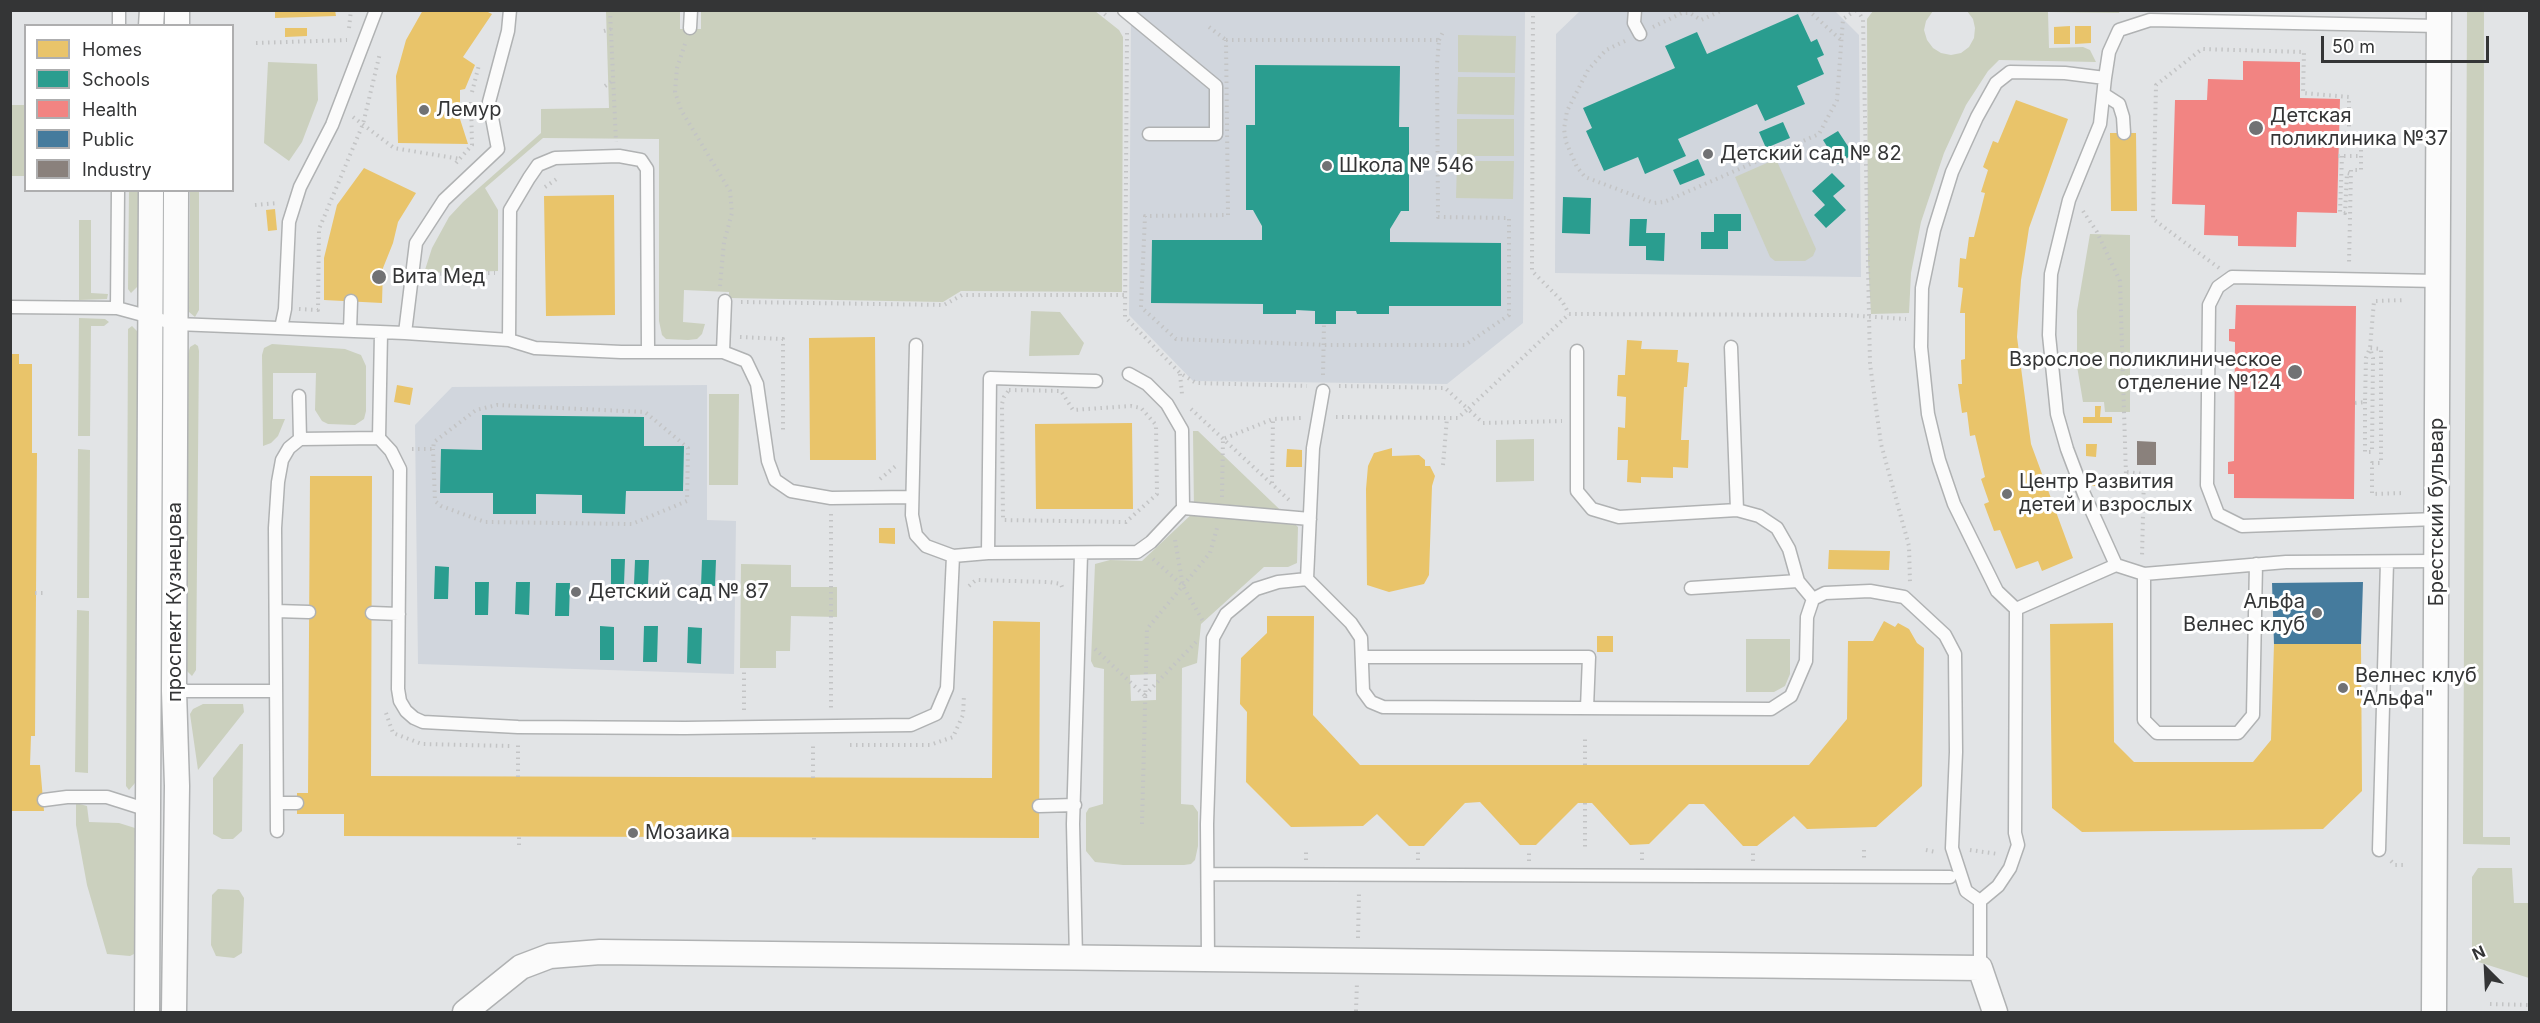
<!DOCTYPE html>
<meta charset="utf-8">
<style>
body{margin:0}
#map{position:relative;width:2540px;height:1023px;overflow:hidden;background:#e2e4e6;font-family:Inter,sans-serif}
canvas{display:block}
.frame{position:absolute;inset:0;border:12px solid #343536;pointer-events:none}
.legend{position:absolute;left:24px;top:24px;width:210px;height:168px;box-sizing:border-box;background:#fff;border:2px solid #aeaeaf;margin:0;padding:8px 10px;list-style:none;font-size:18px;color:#343536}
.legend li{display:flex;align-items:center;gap:12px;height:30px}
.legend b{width:30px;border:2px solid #aeaeaf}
.north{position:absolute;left:2456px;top:939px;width:60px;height:60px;-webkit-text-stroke:4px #fff;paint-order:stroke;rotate:336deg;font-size:16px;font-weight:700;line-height:24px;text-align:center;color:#343536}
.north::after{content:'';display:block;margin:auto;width:21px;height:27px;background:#343536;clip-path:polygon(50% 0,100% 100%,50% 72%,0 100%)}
.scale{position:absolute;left:2321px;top:36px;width:168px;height:27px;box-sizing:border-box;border:3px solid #343536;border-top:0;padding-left:8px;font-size:18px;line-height:21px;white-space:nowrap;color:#343536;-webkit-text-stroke:4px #fff;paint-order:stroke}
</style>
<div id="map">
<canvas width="2540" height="1023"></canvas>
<div class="frame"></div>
<ul class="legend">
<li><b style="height:16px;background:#e9c46a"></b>Homes</li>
<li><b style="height:16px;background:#2a9d8f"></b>Schools</li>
<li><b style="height:16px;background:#f28482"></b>Health</li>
<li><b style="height:16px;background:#457b9d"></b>Public</li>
<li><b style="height:16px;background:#8a817c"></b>Industry</li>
</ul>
<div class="north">N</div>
<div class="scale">50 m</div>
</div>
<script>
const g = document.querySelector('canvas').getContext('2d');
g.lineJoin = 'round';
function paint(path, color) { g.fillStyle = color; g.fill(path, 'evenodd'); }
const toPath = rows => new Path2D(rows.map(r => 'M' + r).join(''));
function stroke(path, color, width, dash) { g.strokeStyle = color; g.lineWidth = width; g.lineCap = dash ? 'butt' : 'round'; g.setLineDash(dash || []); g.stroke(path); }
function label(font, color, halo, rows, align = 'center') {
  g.font = font + ' Inter,sans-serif'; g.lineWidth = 6; g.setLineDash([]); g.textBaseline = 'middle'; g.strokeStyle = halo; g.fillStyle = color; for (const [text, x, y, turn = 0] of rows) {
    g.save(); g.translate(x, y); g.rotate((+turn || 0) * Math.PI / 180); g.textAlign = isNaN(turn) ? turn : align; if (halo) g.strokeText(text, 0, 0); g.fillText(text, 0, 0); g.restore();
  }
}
paint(toPath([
 [1131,11,1525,11,1523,323,1447,384,1193,381,1129,315],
 [1580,11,1835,11,1859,35,1861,277,1555,273,1556,34],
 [707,385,707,520,736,521,734,674,418,664,415,425,452,387]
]), '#d1d6dd');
paint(toPath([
 [701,10,1095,11,1119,30,1123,37,1122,292,961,291,943,302,729,298,729,292,684,290,683,322,705,324,702,334,697,339,688,340,666,339,662,335,659,321,659,139,543,138,485,188,498,210,498,271,424,273,432,248,449,217,463,202,541,133,541,109,609,108,606,11,680,11,680,29,701,29],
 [1873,11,1933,11,1926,21,1924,30,1927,40,1933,48,1941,53,1951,55,1961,53,1969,47,1974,38,1975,28,1973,19,1967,11,2120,11,2119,13,2048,12,2049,48,2083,47,2090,50,2096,62,1999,60,1988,71,1966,105,1944,153,1921,222,1911,273,1909,313,1871,314,1868,261,1867,19],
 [2484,11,2483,837,2510,837,2510,845,2463,844,2467,11],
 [1458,35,1516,36,1515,73,1458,72],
 [268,62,317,64,318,100,302,142,289,161,264,143],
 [1458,77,1515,77,1514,115,1457,114],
 [11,105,25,105,25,176,11,176],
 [1457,119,1514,119,1514,156,1457,156],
 [1776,159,1816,249,1813,256,1805,261,1775,261,1770,257,1735,177],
 [1457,161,1514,161,1513,199,1456,198],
 [129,191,138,191,138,286,131,293,128,289],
 [190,191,199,191,199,310,195,317,189,312],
 [79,220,91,220,91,293,108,294,107,299,79,300],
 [2090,234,2130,235,2130,412,2105,412,2104,402,2083,402,2077,366,2077,311],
 [1031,311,1060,312,1084,343,1079,355,1029,356],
 [79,318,105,319,109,322,104,326,91,326,90,436,78,436],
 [132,326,138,332,135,783,129,790,126,786,128,329],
 [195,344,198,346,199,351,196,670,192,676,187,671,188,354,190,347],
 [272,344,345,349,361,355,366,366,366,411,364,419,355,425,328,424,322,421,315,410,316,373,273,373,273,419,285,419,278,436,271,443,263,446,262,355,264,348],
 [709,394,739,394,738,485,709,485],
 [1193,431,1198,431,1298,527,1297,563,1288,567,1264,567,1201,624,1197,663,1182,668,1181,804,1193,805,1198,812,1198,846,1195,860,1191,864,1184,865,1123,865,1095,862,1086,851,1086,813,1089,808,1103,804,1104,669,1094,667,1091,661,1095,564,1110,560,1142,561,1194,512],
 [1156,674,1156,700,1131,701,1130,675],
 [1534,439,1534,481,1496,482,1496,440],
 [78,449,90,450,89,598,77,598],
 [741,564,791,565,791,587,837,587,837,617,791,616,790,651,776,651,776,668,740,668],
 [77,610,89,611,88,773,75,772],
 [1746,639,1790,639,1790,674,1785,686,1774,692,1746,692],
 [203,704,243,704,244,712,198,770,190,714,193,709],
 [240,744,243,744,242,831,233,839,222,839,213,834,213,778],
 [76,803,87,806,89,822,119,823,135,828,134,954,130,956,107,954,87,885,76,825],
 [2478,868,2512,868,2514,903,2529,903,2529,978,2472,960,2472,877],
 [218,889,239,890,244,898,242,953,234,958,216,956,211,945,212,895]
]), '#cbd0be');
paint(toPath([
 [275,10,335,10,336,16,275,18],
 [423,10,484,10,492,14,463,57,475,65,465,89,460,90,460,119,468,144,398,143,396,76,406,40],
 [2070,26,2070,44,2054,44,2054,27],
 [2075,26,2091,26,2091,43,2075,44],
 [285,28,307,28,307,36,285,37],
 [2016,100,2068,119,2029,228,2021,280,2017,337,2031,444,2073,558,2042,571,2038,561,2016,569,2000,530,1994,531,1984,504,1989,502,1981,479,1985,477,1975,435,1970,436,1967,412,1962,413,1958,384,1962,384,1961,360,1965,359,1965,313,1960,313,1963,288,1958,287,1960,258,1966,259,1969,237,1974,237,1985,193,1981,192,1988,170,1983,167,1993,141,1998,143],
 [2110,133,2136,133,2137,211,2111,211],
 [364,168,416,193,398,222,393,243,383,268,382,303,324,300,324,258,337,205],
 [614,195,615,315,546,316,544,196],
 [275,209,277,230,268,231,266,210],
 [875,337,876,460,810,460,809,338],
 [1627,340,1642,341,1641,349,1678,350,1677,362,1689,363,1687,387,1684,387,1681,440,1689,440,1688,468,1673,467,1673,478,1641,477,1641,483,1627,482,1628,460,1617,460,1618,427,1625,428,1626,397,1617,396,1618,375,1625,375],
 [10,354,19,354,19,364,32,364,32,453,37,453,35,736,31,736,30,765,40,765,44,811,10,811],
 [397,385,413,388,410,405,394,402],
 [2095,406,2101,406,2100,417,2112,417,2112,423,2083,423,2083,417,2095,417],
 [1132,423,1133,509,1036,509,1035,424],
 [2086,444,2097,444,2096,457,2086,456],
 [1392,448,1392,456,1419,455,1425,460,1425,466,1430,466,1435,476,1432,486,1429,575,1424,584,1389,592,1367,585,1366,489,1368,466,1374,453],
 [1287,449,1302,450,1302,467,1286,467],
 [310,476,372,476,371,776,992,778,993,621,1040,622,1039,838,344,836,344,814,297,814,297,793,308,793],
 [2092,478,2099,478,2099,486,2092,486],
 [879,528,895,528,895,544,879,543],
 [1829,550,1890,551,1889,570,1828,569],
 [1267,616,1314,616,1313,715,1360,765,1809,765,1847,719,1848,641,1873,641,1884,621,1895,627,1898,623,1909,629,1917,643,1924,648,1922,786,1876,827,1807,829,1794,816,1757,846,1743,846,1704,804,1689,804,1649,844,1630,845,1592,803,1578,803,1536,845,1520,845,1480,802,1465,803,1424,846,1409,846,1377,814,1363,826,1291,827,1246,782,1247,712,1240,704,1241,658,1267,633],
 [2113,623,2114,742,2134,762,2253,762,2271,740,2274,644,2361,644,2362,791,2323,829,2082,832,2052,808,2050,624],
 [1597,636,1613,636,1613,652,1597,652]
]), '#e9c46a');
paint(toPath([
 [1798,14,1811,42,1817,39,1824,55,1817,58,1824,74,1797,86,1805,104,1765,121,1757,104,1678,139,1686,156,1645,174,1638,157,1604,171,1586,131,1592,128,1583,108,1675,68,1665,46,1697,32,1707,54],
 [1255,65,1400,66,1399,127,1409,127,1409,211,1401,211,1390,229,1390,242,1501,243,1501,306,1389,306,1389,314,1357,314,1356,311,1336,311,1336,324,1315,324,1315,311,1296,310,1296,314,1263,314,1263,304,1151,303,1152,240,1262,240,1262,226,1253,210,1246,210,1246,125,1255,125],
 [1783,122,1790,138,1766,148,1759,132],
 [1838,131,1853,154,1838,164,1823,140],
 [1698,159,1705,175,1680,185,1673,170],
 [1832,173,1845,186,1833,196,1846,210,1826,228,1814,215,1825,205,1812,191],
 [1563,197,1591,198,1590,234,1562,233],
 [1714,214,1741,214,1741,231,1728,231,1728,249,1701,249,1701,232,1714,232],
 [1630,219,1647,219,1646,233,1665,233,1664,261,1646,260,1646,246,1629,246],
 [482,415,644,417,644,446,684,446,683,491,626,491,625,514,582,513,582,495,536,494,536,514,493,514,493,493,440,493,441,449,482,450],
 [611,559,625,559,624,584,611,584],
 [635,560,649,560,648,585,634,584],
 [702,560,716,560,715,586,701,586],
 [435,566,449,567,448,599,434,599],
 [475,582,489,582,488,615,475,615],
 [516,582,530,582,529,615,515,614],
 [556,583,570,583,569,616,555,616],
 [600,626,614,627,614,660,600,660],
 [644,626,658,626,657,662,643,662],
 [688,627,702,628,701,664,687,663]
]), '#2a9d8f');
paint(toPath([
 [2243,61,2300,62,2300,98,2340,99,2337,213,2297,212,2296,247,2238,246,2238,236,2204,235,2205,205,2172,204,2175,100,2207,100,2208,79,2243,80],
 [2236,305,2356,306,2354,499,2234,498,2234,474,2228,474,2228,462,2234,461,2235,342,2229,341,2229,329,2235,329]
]), '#f28482');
paint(toPath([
 [2363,582,2361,644,2274,644,2272,583]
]), '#457b9d');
paint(toPath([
 [2137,441,2156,442,2156,465,2137,465]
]), '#8a817c');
const lane = toPath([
 [1124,10,1216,86,1216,134,1149,134],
 [1635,10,1634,23,1640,34],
 [119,26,119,10],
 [690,28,691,10],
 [2105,78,2109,52,2119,30,2150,20,2438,26],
 [2105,95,2119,104,2123,117,2124,133],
 [10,307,117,308,176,324,405,333,509,340,535,348,621,352,723,352,746,361,757,384,768,461,775,480,791,491,831,498,912,497],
 [117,308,118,190],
 [281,328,285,309,289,222,300,187,332,125,376,10],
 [350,331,351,301],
 [381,333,379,438,391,451,400,469,398,689,400,701,406,711,414,718,423,722,518,727,685,728,911,725,936,714,947,688,953,556],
 [405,333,416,243,444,200,498,149,489,102,508,31,510,10],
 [509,340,510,210,529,178,538,165,555,158,619,156,641,160,647,169,648,351],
 [916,345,912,515,916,535,926,546,953,556,988,553,1137,552,1151,542,1183,508,1182,430,1167,404,1147,384,1129,374],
 [1731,347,1737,510],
 [1577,351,1577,491,1592,509,1619,517,1737,510,1759,516,1777,528,1789,549,1798,581,1813,599],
 [723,352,725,301],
 [300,439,379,438],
 [1183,508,1310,519],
 [2437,519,2242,526,2218,514,2207,485,2209,305,2218,287,2232,277,2438,281],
 [988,553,990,378,1096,381],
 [2144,574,2144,720,2157,733,2238,733,2253,715,2256,564],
 [1307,579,1351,623,1361,638,1363,691,1371,702,1383,707,1771,709,1791,696,1806,661,1807,617,1813,599,1825,593,1870,591,1904,597,1945,635,1955,654,1956,752,1952,848,1966,891,1980,901],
 [1691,588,1798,581],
 [2016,609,1997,591,1954,504,1939,460,1928,414,1921,347,1922,288,1934,230,1952,172,1977,117,1996,83,2010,72,2065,73,2105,78,2100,124,2069,200,2051,274,2049,335,2057,414,2067,449,2084,494,2116,565],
 [276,611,309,612],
 [372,613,399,614],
 [1363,657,1589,657,1587,708],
 [174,691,276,691],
 [44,800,67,797,107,797,148,810],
 [278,803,297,803],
 [1039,806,1075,805],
 [277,831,275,528,278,482,282,460,289,448,300,439,299,396],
 [2379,850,2387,562],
 [1208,874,1950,877],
 [1076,958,1073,824,1081,554],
 [1208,959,1207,824,1213,638,1226,614,1256,589,1278,582,1307,579,1313,448,1323,391],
 [1980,968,1980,901,1998,886,2010,868,2018,845,2015,833,2016,609,2116,565,2144,574,2286,562,2436,561]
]);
const street = toPath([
 [151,26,152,10],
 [177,26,177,10],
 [147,1012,151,190],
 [174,1012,177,786,174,691,176,190],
 [465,1012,521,967,550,956,600,952,1980,968,1995,1012],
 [2434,1012,2439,10]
]);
stroke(lane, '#b0b2b3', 15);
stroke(street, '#b0b2b3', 27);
stroke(toPath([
 [610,10,616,142],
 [1100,10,1108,17],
 [1533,10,1532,271,1562,301,1569,314],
 [1808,10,1841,40],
 [1857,10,1863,19,1870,364,1881,444,1909,546,1910,583],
 [1209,27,1226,40],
 [1653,27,1682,13,1690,13,1701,20,1723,10],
 [349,28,351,10],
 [604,31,611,29],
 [1127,33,1125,317,1180,373,1196,383,1307,386],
 [1226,40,1439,40,1437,65,1438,217,1509,218,1509,315,1465,345,1324,345,1176,339,1141,307,1145,216,1228,215,1226,40],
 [1439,40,1444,30],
 [1625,41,1606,50,1588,70,1567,111,1564,129,1566,142,1577,167,1585,177,1654,203,1664,202,1819,134,1837,100,1843,19,1856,10],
 [256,43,347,40],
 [685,44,677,68,675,92,681,110,730,191,732,213,724,242,720,286],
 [605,86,612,81],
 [472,92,479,65],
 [353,117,394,148,460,159],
 [2338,156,2361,156],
 [2342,156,2340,212,2345,213,2347,173,2351,174],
 [456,163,472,145,471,102],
 [545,187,558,178],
 [255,205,278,203],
 [2083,211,2097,232,2120,281,2126,476,2099,488],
 [2219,268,2153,219,2156,85,2202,49,2304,52,2303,93,2349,97,2349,142,2361,143,2361,170,2351,170,2349,264],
 [428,274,495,273],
 [741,302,944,305,962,295,1125,295],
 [299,309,318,310,319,229,363,124,380,53],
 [740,337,783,339,783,433],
 [1180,374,1182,394],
 [1323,375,1324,324],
 [1339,386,1445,388,1468,409,1569,314,1846,315,1906,319],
 [1009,390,1061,391,1073,410,1131,406,1141,408,1156,425,1157,494,1126,522,1003,520,1002,404,1004,397,1009,390],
 [2365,402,2365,452,2372,452,2373,358,2370,348,2381,349,2381,463,2372,463,2372,494,2405,493],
 [2355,403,2365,402,2366,358,2370,348,2374,301,2406,300],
 [1191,409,1289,500],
 [1336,417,1458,418,1468,409,1483,423,1562,421],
 [412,449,433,449,434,442,476,410,497,405,645,412,688,448,687,501,632,524,485,522,441,506,435,501,433,449],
 [1443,465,1447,418],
 [2127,472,2144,474,2142,557],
 [880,479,897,465],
 [1272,483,1273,419],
 [1222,497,1223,439,1273,419,1301,418],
 [831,514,831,711],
 [1175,540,1183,586],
 [1153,559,1183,586,1204,623],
 [969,586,976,580,1049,582,1061,584,1062,587],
 [35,593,45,593],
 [1095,649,1144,695],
 [1145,695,1196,642],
 [744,710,744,669],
 [386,713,393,733,422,744,510,746],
 [850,745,930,745,953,737,963,715,964,695],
 [1585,765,1585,739],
 [518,777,518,742],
 [813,778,813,743],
 [1585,803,1585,849],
 [1142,824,1147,629,1210,553,1217,528],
 [814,838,814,844],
 [519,845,519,837],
 [1864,850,1864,861],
 [1926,850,1936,852],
 [1970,850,1998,854],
 [1306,860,1306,849],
 [1418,860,1418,849],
 [1642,860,1642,849],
 [1529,861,1529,849],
 [1753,861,1753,850],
 [2391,861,2395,865,2404,865],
 [1358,938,1359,892],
 [2490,1004,2530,1005],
 [1356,1011,1357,982]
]), '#c3c4c5', 4, [1.5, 4.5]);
stroke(lane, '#fbfbfb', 12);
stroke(street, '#fbfbfb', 24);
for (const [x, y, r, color] of [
 [424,110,6,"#717274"],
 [2256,128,8,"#717274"],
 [1708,154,6,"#717274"],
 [1327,166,6,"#717274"],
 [379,277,8,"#717274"],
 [2295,372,8,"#717274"],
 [2007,494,6,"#717274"],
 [576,592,6,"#717274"],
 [2317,613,6,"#717274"],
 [2343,688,6,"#717274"],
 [633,833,6,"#717274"]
]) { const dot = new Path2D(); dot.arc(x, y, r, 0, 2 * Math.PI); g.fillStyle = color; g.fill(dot); stroke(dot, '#fff', 2); }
label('20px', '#343536', '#fff', [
 ["Лемур",436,110],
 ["Детская",2270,116],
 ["поликлиника №37",2270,139],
 ["Детский сад № 82",1720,154],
 ["Школа № 546",1339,166],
 ["Вита Мед",392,277],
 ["Взрослое поликлиническое",2282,360,"right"],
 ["отделение №124",2282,383,"right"],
 ["Центр Развития",2019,482],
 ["детей и взрослых",2019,505],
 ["Детский сад № 87",588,592],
 ["Альфа",2305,602,"right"],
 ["Велнес клуб",2305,625,"right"],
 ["Велнес клуб",2355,676],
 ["\"Альфа\"",2355,699],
 ["Мозаика",645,833]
], 'left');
label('20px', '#343536', '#fff', [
 ["Брестский бульвар",2437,512,-90],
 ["проспект Кузнецова",175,602,-90]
]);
</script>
